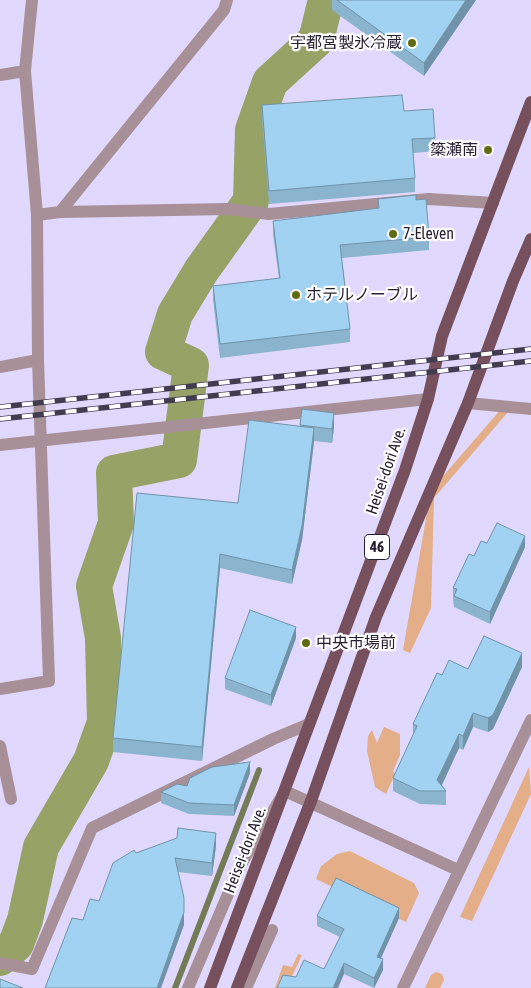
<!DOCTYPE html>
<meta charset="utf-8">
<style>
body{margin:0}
canvas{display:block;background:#e1d8fe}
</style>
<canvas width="531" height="988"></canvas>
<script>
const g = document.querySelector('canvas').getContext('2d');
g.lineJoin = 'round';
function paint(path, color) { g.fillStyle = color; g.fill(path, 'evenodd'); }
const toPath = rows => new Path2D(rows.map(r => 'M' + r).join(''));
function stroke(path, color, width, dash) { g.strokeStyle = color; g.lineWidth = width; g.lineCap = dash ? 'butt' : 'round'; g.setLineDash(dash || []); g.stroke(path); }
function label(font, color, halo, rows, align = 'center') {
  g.font = font + ' "Asap Condensed","Noto Sans JP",sans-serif'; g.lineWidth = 4.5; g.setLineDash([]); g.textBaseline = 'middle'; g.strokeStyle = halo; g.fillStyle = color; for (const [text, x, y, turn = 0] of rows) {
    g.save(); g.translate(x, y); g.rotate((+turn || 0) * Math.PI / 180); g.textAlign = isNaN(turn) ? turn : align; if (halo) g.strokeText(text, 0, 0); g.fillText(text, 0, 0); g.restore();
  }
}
paint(toPath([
 [502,408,509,411,434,498,431,608,410,653,403,650,431,490],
 [384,727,400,734,400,755,393,771,395,774,386,794,375,787,367,751,368,736,372,730,377,743],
 [529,767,531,794,472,921,460,917],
 [350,851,414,883,419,893,406,922,316,879,321,866,337,854],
 [298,954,302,955,287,987,275,988,283,965,292,967],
 [436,972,442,974,444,980,440,988,425,988,431,975]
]), '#e3ae88');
stroke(toPath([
 [175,988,259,770]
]), '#747b57', 6);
stroke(toPath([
 [0,958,16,944,25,920,41,847,91,761,105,722,103,638,94,586,116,523,114,473,179,460,191,365,163,352,175,314,201,271,251,201,253,130,270,82,316,40,326,0]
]), '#97a267', 36);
stroke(toPath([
 [0,75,25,71],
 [60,212,224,10,227,0],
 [37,215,60,212,229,209,269,214,429,199,493,203],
 [0,367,38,360],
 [468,403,531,409],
 [0,445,428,399],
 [0,689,49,681,38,360,37,215,25,71,32,0],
 [0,746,11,799],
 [0,963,32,969,92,828,273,739,309,724],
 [188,988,240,866,285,791,458,870],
 [246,988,272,930],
 [403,988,531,720]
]), '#a89098', 12);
stroke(toPath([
 [210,988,405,470,428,399,442,336,531,102],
 [237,988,311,801,376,617,468,403,513,281,531,239]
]), '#77505e', 12);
const rail = toPath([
 [0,407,531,349],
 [0,419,531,361]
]);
stroke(rail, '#423c51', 5.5);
stroke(rail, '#fff', 4, [11]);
paint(toPath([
 [332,0,476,0,424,76,332,10],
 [262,105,404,111,435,138,435,151,413,153,415,178,415,192,269,204,262,119],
 [378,199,416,200,429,237,429,250,342,258,350,329,350,342,220,358,213,300,213,286,279,278,273,234,273,221,378,209],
 [302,409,334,427,332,443,314,441,302,540,292,584,220,568,202,761,113,752,113,738,238,503,300,426],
 [487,543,525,547,490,624,454,607,453,599,453,588,474,556],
 [296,638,271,706,225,689,225,678],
 [522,667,493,729,488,732,473,727,463,750,459,748,442,785,446,791,446,805,420,804,393,791,393,778,413,735,413,724,442,675,468,669],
 [250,773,234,816,189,814,161,803,161,792],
 [216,846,212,876,178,872,184,925,83,920,99,901,136,853],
 [317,916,399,918,381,958,383,970,374,988,344,974,296,977,324,969,340,937,317,926]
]), '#8bb5cf');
paint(toPath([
 [466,0,476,0,424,76,424,63],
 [334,413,334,427,332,443,332,429],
 [314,428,314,442,302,540,292,584,292,570],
 [525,536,525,547,490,624,490,612],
 [220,554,220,568,202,761,202,747],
 [296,627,296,638,271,706,271,695],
 [522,653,522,667,493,729,488,732,488,718],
 [473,713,473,727,463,750,463,736],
 [459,734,459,748,439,791,437,780],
 [250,762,250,773,234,816,234,805],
 [216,833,216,846,212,876,212,863],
 [399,908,399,918,377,967,377,957],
 [184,912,184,925,161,988,157,988],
 [383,959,383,970,374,988,374,978],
 [344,963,344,974,338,988,333,988]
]), '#7193a9');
const building = toPath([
 [337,0,466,0,424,63,337,0],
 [402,95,404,111,433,109,435,138,412,139,415,178,269,191,262,105,402,95],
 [416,195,416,200,426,199,429,237,340,245,350,329,220,344,213,286,280,278,273,221,379,208,378,199,416,195],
 [302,409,334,413,332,429,300,425,302,409],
 [249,420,314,428,302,526,292,570,220,554,202,747,113,738,137,493,238,503,249,420],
 [497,523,525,536,490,612,454,596,457,589,453,588,469,554,474,556,481,541,487,543,497,523],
 [250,610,296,627,271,695,225,678,250,610],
 [484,636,522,653,493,715,488,718,473,713,463,736,459,734,437,780,446,791,420,791,393,778,417,726,413,724,437,673,442,675,449,660,468,669,484,636],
 [250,762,234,805,189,803,161,792,177,784,187,786,190,778,212,767,250,762],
 [178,828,216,833,212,863,175,858,184,898,184,912,157,988,45,988,72,918,83,920,90,899,99,901,113,863,134,850,136,853,177,838,178,828],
 [336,878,399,908,377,957,383,959,374,978,344,963,333,988,277,988,283,975,296,977,304,960,324,969,344,929,317,916,336,878],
 [0,979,23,988,0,988,0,979]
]);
paint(building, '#a2d2f1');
stroke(building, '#7193a9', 1);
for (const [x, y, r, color] of [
 [412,43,5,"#5f6b12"],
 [488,150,5,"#5f6b12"],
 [393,234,5,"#5f6b12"],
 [296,295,5,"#5f6b12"],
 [306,643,5,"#5f6b12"]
]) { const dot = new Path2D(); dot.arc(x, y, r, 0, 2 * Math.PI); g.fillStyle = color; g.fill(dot); stroke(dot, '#fff', 2); }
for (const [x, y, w] of [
 [377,547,25]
]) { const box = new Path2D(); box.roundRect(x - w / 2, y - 12.5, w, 25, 4); g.fillStyle = '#fff'; g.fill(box); stroke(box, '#241f31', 1); }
label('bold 15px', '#241f31', null, [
 ["46",377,547]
]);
label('16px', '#241f31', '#fff', [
 ["宇都宮製氷冷蔵",402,43,"right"],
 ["簗瀬南",478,150,"right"],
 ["7-Eleven",403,234],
 ["ホテルノーブル",306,295],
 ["中央市場前",316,643]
], 'left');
label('16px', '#241f31', '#fff', [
 ["Heisei-dori Ave.",386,471,-71],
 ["Heisei-dori Ave.",245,850,-69]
]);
</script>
